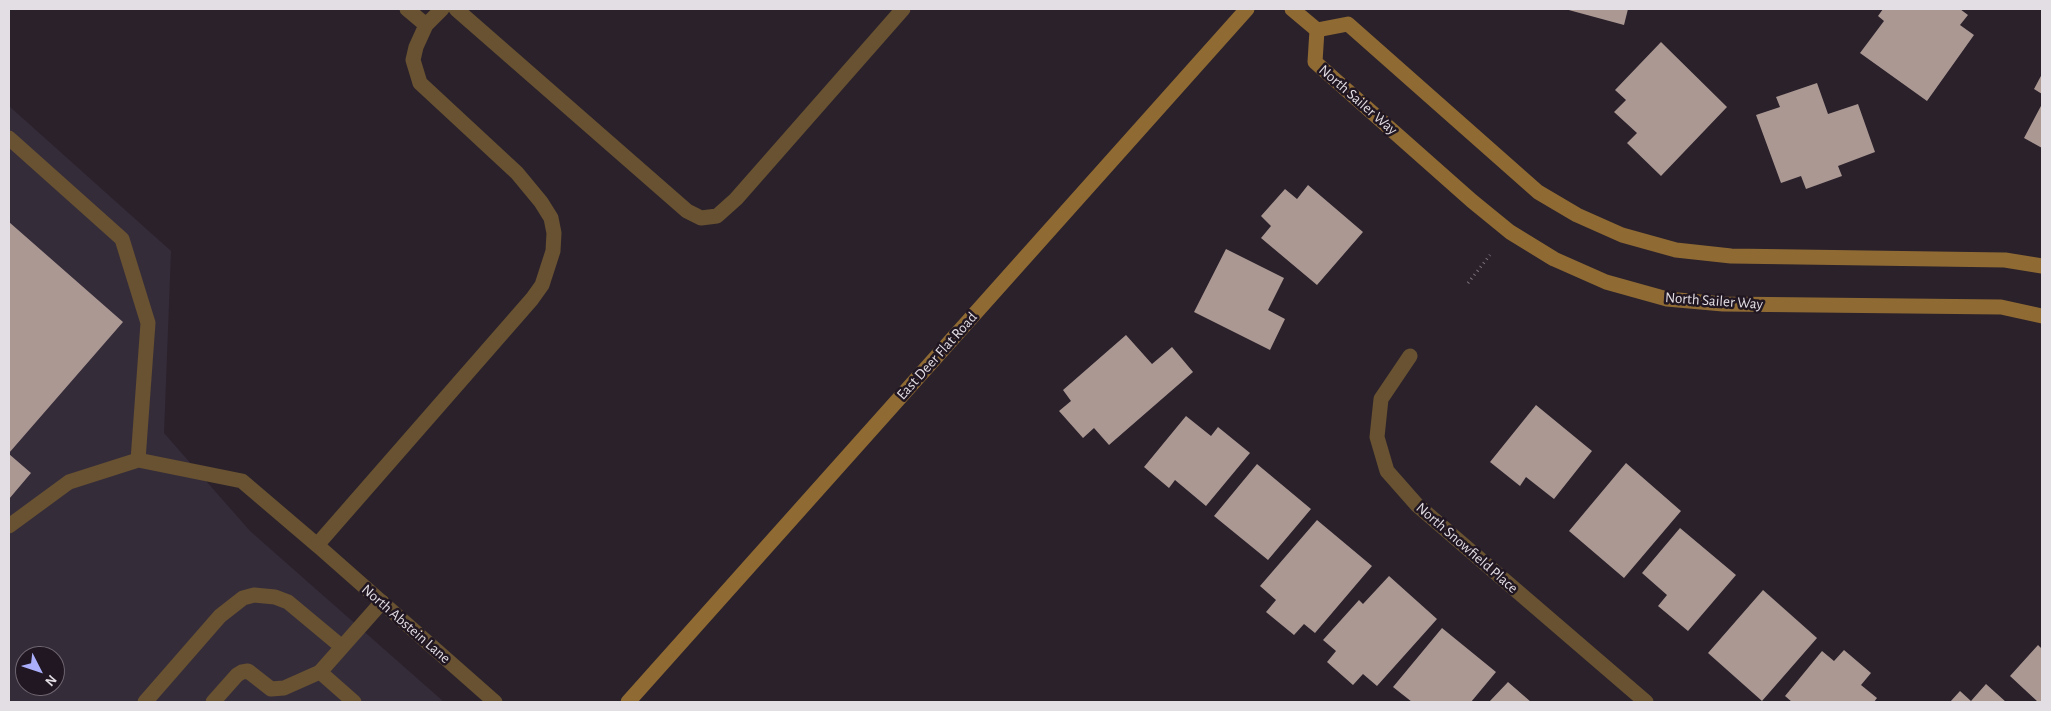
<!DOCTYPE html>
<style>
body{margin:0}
#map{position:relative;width:2051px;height:711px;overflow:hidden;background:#2a212b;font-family:"Alegreya Sans",sans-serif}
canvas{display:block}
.frame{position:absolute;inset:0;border:10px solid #e3dde4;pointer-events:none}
.north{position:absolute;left:15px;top:646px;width:50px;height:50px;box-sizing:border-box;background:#201722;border:1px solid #6e6670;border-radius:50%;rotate:131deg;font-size:14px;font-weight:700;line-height:20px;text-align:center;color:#e3dde4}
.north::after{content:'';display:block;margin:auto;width:18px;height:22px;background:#abaffb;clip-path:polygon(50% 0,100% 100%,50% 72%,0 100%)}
</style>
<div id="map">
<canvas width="2051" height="711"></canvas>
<div class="frame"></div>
<div class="north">N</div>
</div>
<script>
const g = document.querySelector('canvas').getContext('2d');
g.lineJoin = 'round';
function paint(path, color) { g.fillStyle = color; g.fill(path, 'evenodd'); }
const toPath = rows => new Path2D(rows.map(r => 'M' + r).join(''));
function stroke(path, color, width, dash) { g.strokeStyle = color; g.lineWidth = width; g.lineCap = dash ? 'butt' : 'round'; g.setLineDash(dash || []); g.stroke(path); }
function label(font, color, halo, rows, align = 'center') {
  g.font = font + ' "Alegreya Sans",sans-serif'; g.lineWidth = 5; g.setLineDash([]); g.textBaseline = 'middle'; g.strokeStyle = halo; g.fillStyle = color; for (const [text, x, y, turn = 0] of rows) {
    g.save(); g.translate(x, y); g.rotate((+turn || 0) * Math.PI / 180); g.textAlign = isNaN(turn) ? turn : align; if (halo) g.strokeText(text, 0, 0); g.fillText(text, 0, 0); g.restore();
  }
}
paint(toPath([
 [9,106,171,251,164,433,250,531,444,702,9,702],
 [25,656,55,656,55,686,25,686]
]), '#352c3a');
paint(toPath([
 [1565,9,1628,9,1624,25],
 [1883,9,1960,9,1968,15,1960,25,1974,35,1927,101,1860,53,1884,21,1878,16],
 [1661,42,1727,107,1661,176,1627,143,1637,133,1614,112,1626,100,1615,90],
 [2042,74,2042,94,2034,89],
 [1817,83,1828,114,1858,104,1875,152,1838,166,1842,176,1806,189,1801,176,1781,183,1756,115,1780,107,1776,97],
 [2042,104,2042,148,2024,138],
 [1308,185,1363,232,1317,285,1261,238,1271,226,1261,216,1285,189,1297,199],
 [9,222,123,322,9,453],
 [1226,249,1284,278,1268,310,1285,319,1270,350,1194,312],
 [1126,335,1152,364,1172,347,1193,372,1109,445,1094,428,1083,438,1059,411,1071,401,1063,390],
 [1536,405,1592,451,1554,499,1526,477,1520,486,1490,462],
 [1186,416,1211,436,1218,427,1250,453,1206,506,1175,480,1169,488,1144,467],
 [9,454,31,473,9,499],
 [1626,463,1681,511,1624,578,1569,531],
 [1257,464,1311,509,1268,560,1214,516],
 [1317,520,1372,566,1315,633,1304,624,1294,635,1266,612,1276,600,1260,586],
 [1680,528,1736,575,1688,631,1658,606,1667,595,1642,573],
 [1389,576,1437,619,1377,686,1363,674,1353,685,1327,662,1336,651,1323,640,1359,600,1363,604],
 [1763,590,1817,638,1762,701,1708,653],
 [1442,628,1496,672,1471,702,1412,702,1393,687],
 [2038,645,2042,649,2042,702,2038,702,2010,676],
 [1844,650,1871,673,1861,685,1877,698,1874,702,1792,702,1785,696,1822,651,1834,661],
 [1508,682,1531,702,1489,702],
 [1986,684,2006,702,1950,702,1960,691,1971,701]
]), '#ab9893');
stroke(toPath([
 [1468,283,1490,255]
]), '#7b737c', 3, [1, 4]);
stroke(toPath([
 [456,9,687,211,701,218,717,216,736,199,903,9],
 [426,25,442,9],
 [9,138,122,239,148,323,138,460,69,482,9,526],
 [138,460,242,481,317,545,532,299,542,285,553,251,554,233,551,218,541,202,517,173,420,83,413,60,416,47,426,25,407,9],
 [145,702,220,616,243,598,254,595,275,597,288,602,342,647],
 [213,702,237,675,242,672,248,671,271,689,284,688,320,672],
 [354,702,320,672,382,602]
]), '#685231', 15);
stroke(toPath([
 [1410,356,1381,399,1377,437,1387,471,1417,505,1646,702],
 [317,545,495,702]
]), '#685231', 15);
stroke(toPath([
 [1292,9,1317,30],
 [1317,30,1315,62,1472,201,1510,232,1554,259,1606,282,1667,299,1723,304,2001,307,2042,316],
 [1317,30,1348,24,1538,192,1577,215,1622,235,1676,250,1731,256,2005,260,2042,266],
 [628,702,1247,9]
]), '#8f6a33', 15);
label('15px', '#e3dde4', '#201722', [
 ["North Sailer Way",1358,100,41],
 ["North Sailer Way",1714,301,4],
 ["East Deer Flat Road",937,356,-48],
 ["North Snowfield Place",1467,548,41],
 ["North Abstein Lane",406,624,41]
]);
</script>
